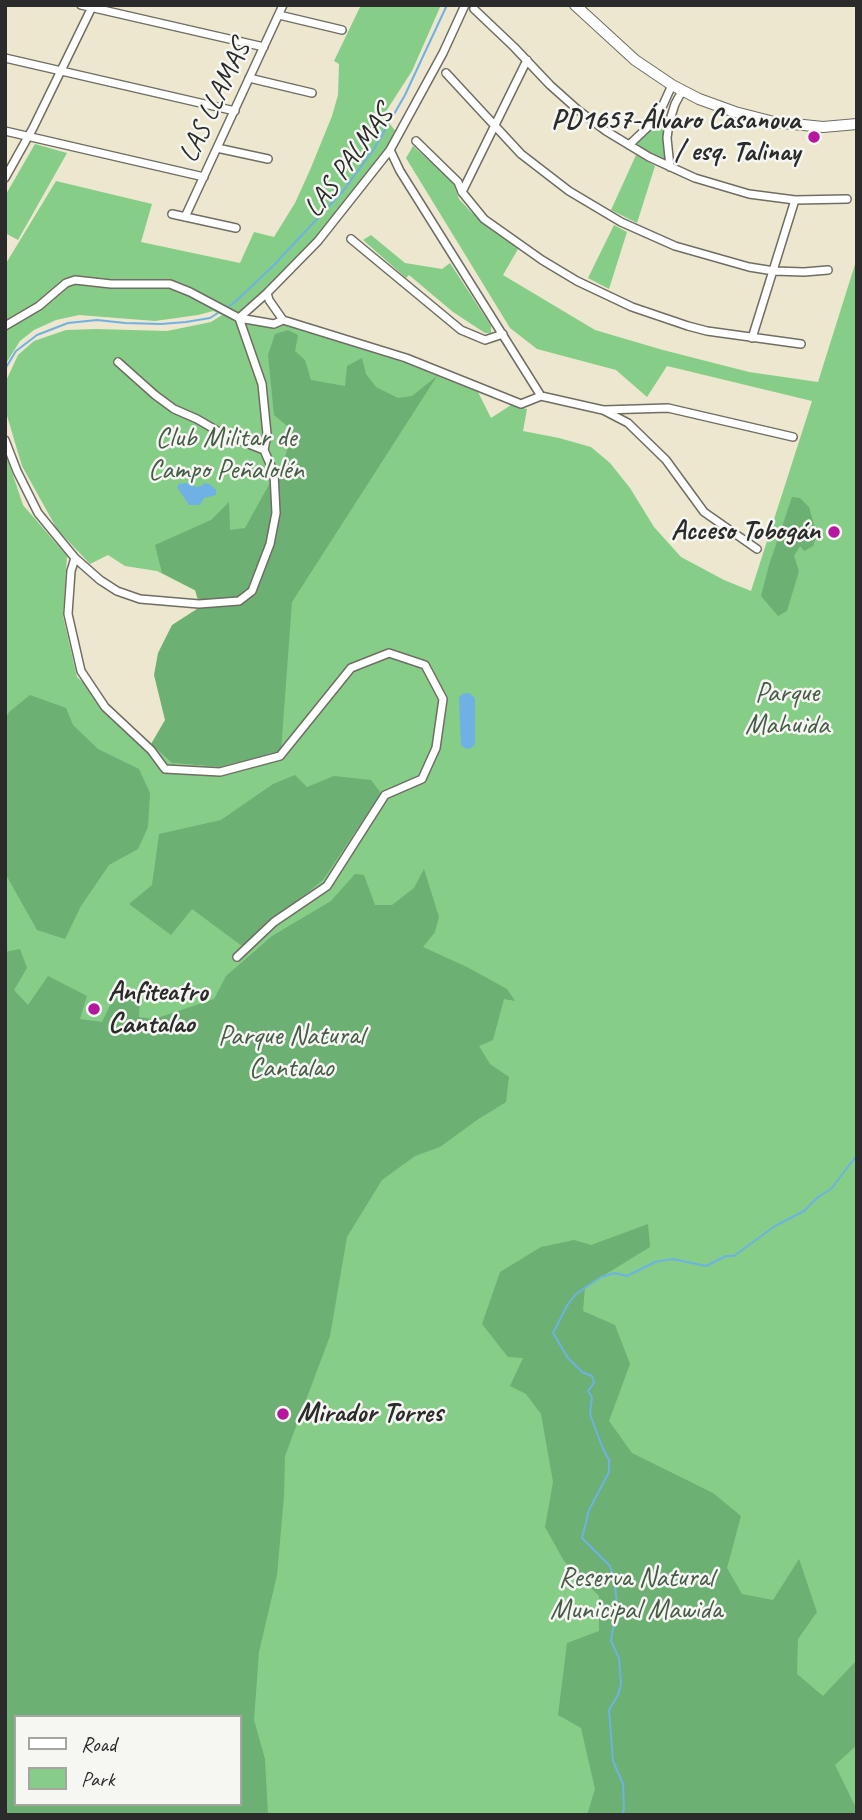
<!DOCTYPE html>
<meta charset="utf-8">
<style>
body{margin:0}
#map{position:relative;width:862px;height:1820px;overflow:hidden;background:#ece7ce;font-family:Caveat,sans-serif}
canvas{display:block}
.frame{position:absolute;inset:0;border:7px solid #2b2b2b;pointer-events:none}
.legend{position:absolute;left:14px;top:1715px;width:228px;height:91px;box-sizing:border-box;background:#f6f6f2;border:2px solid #a5a5a2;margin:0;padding:9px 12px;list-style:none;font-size:21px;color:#2b2b2b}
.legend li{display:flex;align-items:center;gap:14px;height:35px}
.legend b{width:35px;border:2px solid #a5a5a2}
</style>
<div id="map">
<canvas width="862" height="1820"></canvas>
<div class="frame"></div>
<ul class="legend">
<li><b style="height:9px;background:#fff"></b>Road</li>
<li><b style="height:19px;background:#86cd88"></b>Park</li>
</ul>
</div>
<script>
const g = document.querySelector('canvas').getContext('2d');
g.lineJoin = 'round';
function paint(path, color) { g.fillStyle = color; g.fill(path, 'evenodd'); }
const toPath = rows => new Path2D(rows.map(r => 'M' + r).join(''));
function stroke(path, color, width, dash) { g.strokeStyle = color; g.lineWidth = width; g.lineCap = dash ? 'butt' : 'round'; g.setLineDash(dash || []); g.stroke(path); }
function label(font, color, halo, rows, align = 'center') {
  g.font = font + ' Caveat,sans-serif'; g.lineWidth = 5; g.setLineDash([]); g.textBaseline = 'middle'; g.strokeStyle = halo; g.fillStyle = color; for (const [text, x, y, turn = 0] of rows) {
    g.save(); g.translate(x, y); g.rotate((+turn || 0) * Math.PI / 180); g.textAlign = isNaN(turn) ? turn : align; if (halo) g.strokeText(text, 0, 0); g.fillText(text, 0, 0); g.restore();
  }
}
paint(toPath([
 [361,5,441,5,412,71,383,116,399,135,318,239,270,289,233,321,285,325,403,362,478,392,491,418,511,405,527,409,523,431,559,438,591,447,610,463,630,488,654,527,681,557,724,580,751,591,812,401,667,366,647,397,616,370,537,349,510,328,406,158,413,146,453,182,459,199,472,213,518,249,503,275,595,330,663,350,749,372,818,382,857,258,857,1815,5,1815,5,451,23,505,67,556,63,616,77,677,173,763,219,767,202,594,157,571,125,566,108,555,90,564,57,529,22,466,5,409,5,383,18,355,34,341,66,330,96,329,167,331,211,322,222,315,213,311,198,315,155,321,79,315,56,320,34,330,20,341,5,365,5,265,56,181,152,204,141,242,240,263,254,232,274,237,295,203,310,170,332,116,338,95,339,64,334,61],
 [16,1717,240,1717,240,1804,16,1804],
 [658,121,665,125,665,160,635,145],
 [35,144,67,153,18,240,5,233,5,196],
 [636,155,655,166,637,223,611,210],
 [614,225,627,232,609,289,588,278],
 [371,235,405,263,442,269,450,263,491,326,491,333,485,333,453,312,409,275,406,278,363,240]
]), '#86cd88');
paint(toPath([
 [288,330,298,335,295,351,305,360,311,380,345,386,347,366,362,358,366,374,376,387,398,398,412,396,437,376,292,602,281,751,219,767,172,763,151,744,165,720,154,675,158,653,172,625,200,607,195,590,162,573,155,545,211,520,229,502,230,530,245,528,286,454,292,430,274,415,268,355,275,334],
 [792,497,800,498,809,507,817,536,813,546,804,551,800,546,794,556,799,571,787,611,778,616,761,596,769,565],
 [30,695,66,708,73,725,98,749,139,769,150,793,148,827,138,849,109,865,81,906,65,939,37,930,5,873,5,720,9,712],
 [295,775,307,787,334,776,371,780,381,793,323,880,242,946,192,909,171,935,129,904,152,885,159,834,221,820,273,784],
 [424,869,439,917,435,932,423,947,467,967,507,989,515,1001,504,999,493,1040,479,1046,490,1064,509,1077,506,1102,477,1120,440,1147,415,1156,382,1180,347,1237,330,1336,285,1456,284,1496,277,1575,259,1652,254,1720,265,1759,268,1815,5,1815,5,952,20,949,27,968,14,990,28,1005,48,976,87,996,80,1019,102,1022,113,999,140,995,139,1017,154,1019,214,999,226,976,272,936,331,901,355,874,364,875,375,905,392,905,414,888],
 [16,1717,240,1717,240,1804,16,1804],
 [648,1224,650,1247,585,1287,583,1311,615,1325,630,1364,609,1421,632,1453,713,1493,741,1516,727,1568,742,1594,773,1600,799,1559,817,1612,798,1639,797,1674,823,1696,855,1662,857,1665,857,1745,835,1765,857,1810,857,1815,587,1815,595,1789,581,1728,558,1715,567,1643,599,1631,599,1596,564,1561,545,1527,553,1482,541,1414,526,1394,510,1386,523,1358,508,1357,482,1324,500,1272,541,1247,574,1240,591,1245]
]), '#6cb074');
paint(toPath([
 [187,483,196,487,201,486,205,483,211,485,216,490,216,495,204,498,200,505,189,505,177,487,179,484],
 [469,693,475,698,475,744,471,748,466,749,461,745,459,698,462,694]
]), '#6fb1e4');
stroke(toPath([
 [226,308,235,302,273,266,343,191,374,149,405,95,447,5],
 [5,369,16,351,37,335,68,323,97,320,125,323,161,324,186,322,210,318,221,311],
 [622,1815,624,1809,623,1784,613,1761,609,1710,618,1695,621,1684,619,1658,611,1641,617,1603,614,1579,610,1566,582,1538,589,1510,609,1472,609,1460,603,1449,590,1414,592,1397,588,1391,594,1383,592,1376,582,1372,568,1358,553,1333,568,1304,576,1294,601,1277,615,1273,627,1276,655,1262,673,1259,706,1266,726,1256,734,1256,775,1226,804,1211,818,1197,831,1189,857,1155]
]), '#6fb1e4', 2);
const street = toPath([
 [81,5,264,47],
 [474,9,514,47,550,85,578,110,606,131,649,157,695,178,749,194,795,200,847,199],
 [279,15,342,30],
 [5,58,235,111],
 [446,73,521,154,569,191,621,222,675,246,749,267,774,271,804,272,828,270],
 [249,78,312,93],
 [5,131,204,177],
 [416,141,458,182,462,192,484,219,542,260,577,281,632,307,688,326,707,331,801,344],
 [629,145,650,125,663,105,672,85],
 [217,148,268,159],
 [390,150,400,171,541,396,603,410,628,423,666,460,704,512,757,549],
 [670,167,667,138,669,123,675,104,682,91],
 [5,178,33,128,93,5],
 [462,192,527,60],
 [172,214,236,228],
 [185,217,283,5],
 [351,239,461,330,485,340,503,334],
 [267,293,269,300,283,320,406,358,521,404,541,396],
 [239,318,267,293,318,241,390,150,443,53,465,5],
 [5,326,39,306,66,283,75,280,111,284,170,284,190,292,239,318,274,324,283,320],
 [752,338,795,200],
 [118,362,155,395,174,409,197,419,221,433,264,450],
 [604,410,668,408,793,437],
 [5,440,17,471,38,513,75,558,100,580,117,591,140,599,199,604,239,601,252,591,270,544,276,513,274,473,264,450,267,434,262,384,239,318],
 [75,558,71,571,68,614,81,671,105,707,151,750,165,769,220,772,280,756,351,668,389,653,425,665,443,699,436,748,422,779,385,795,327,886,274,922,237,957]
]);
const secondary = toPath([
 [575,5,635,60,672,85,699,99,735,112,774,122,823,127,857,124]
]);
stroke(street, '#6f6d64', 10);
stroke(secondary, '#6f6d64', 12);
stroke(street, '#fff', 7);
stroke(secondary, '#fff', 10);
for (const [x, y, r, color] of [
 [814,137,7,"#b5179e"],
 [834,532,7,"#b5179e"],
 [94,1009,7,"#b5179e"],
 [283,1414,7,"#b5179e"]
]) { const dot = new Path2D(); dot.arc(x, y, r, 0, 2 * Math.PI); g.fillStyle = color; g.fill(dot); stroke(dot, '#f6f6f2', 2.5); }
label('28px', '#2b2b2b', '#f6f6f2', [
 ["LAS LLAMAS",215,102,-65],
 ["LAS PALMAS",349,162,-54]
]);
label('bold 28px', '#2b2b2b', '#f6f6f2', [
 ["PD1657-Álvaro Casanova",800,121],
 ["/ esq. Talinay",800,153],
 ["Acceso Tobogán",820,532],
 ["Anfiteatro",108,993,"left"],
 ["Cantalao",108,1025,"left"],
 ["Mirador Torres",297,1414,"left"]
], 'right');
label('28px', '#465c47', '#f6f6f2', [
 ["Club Militar de",226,439],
 ["Campo Peñalolén",226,471],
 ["Parque",787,694],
 ["Mahuida",787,726],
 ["Parque Natural",291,1037],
 ["Cantalao",291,1069],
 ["Reserva Natural",636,1579],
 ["Municipal Mawida",636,1611]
]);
</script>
